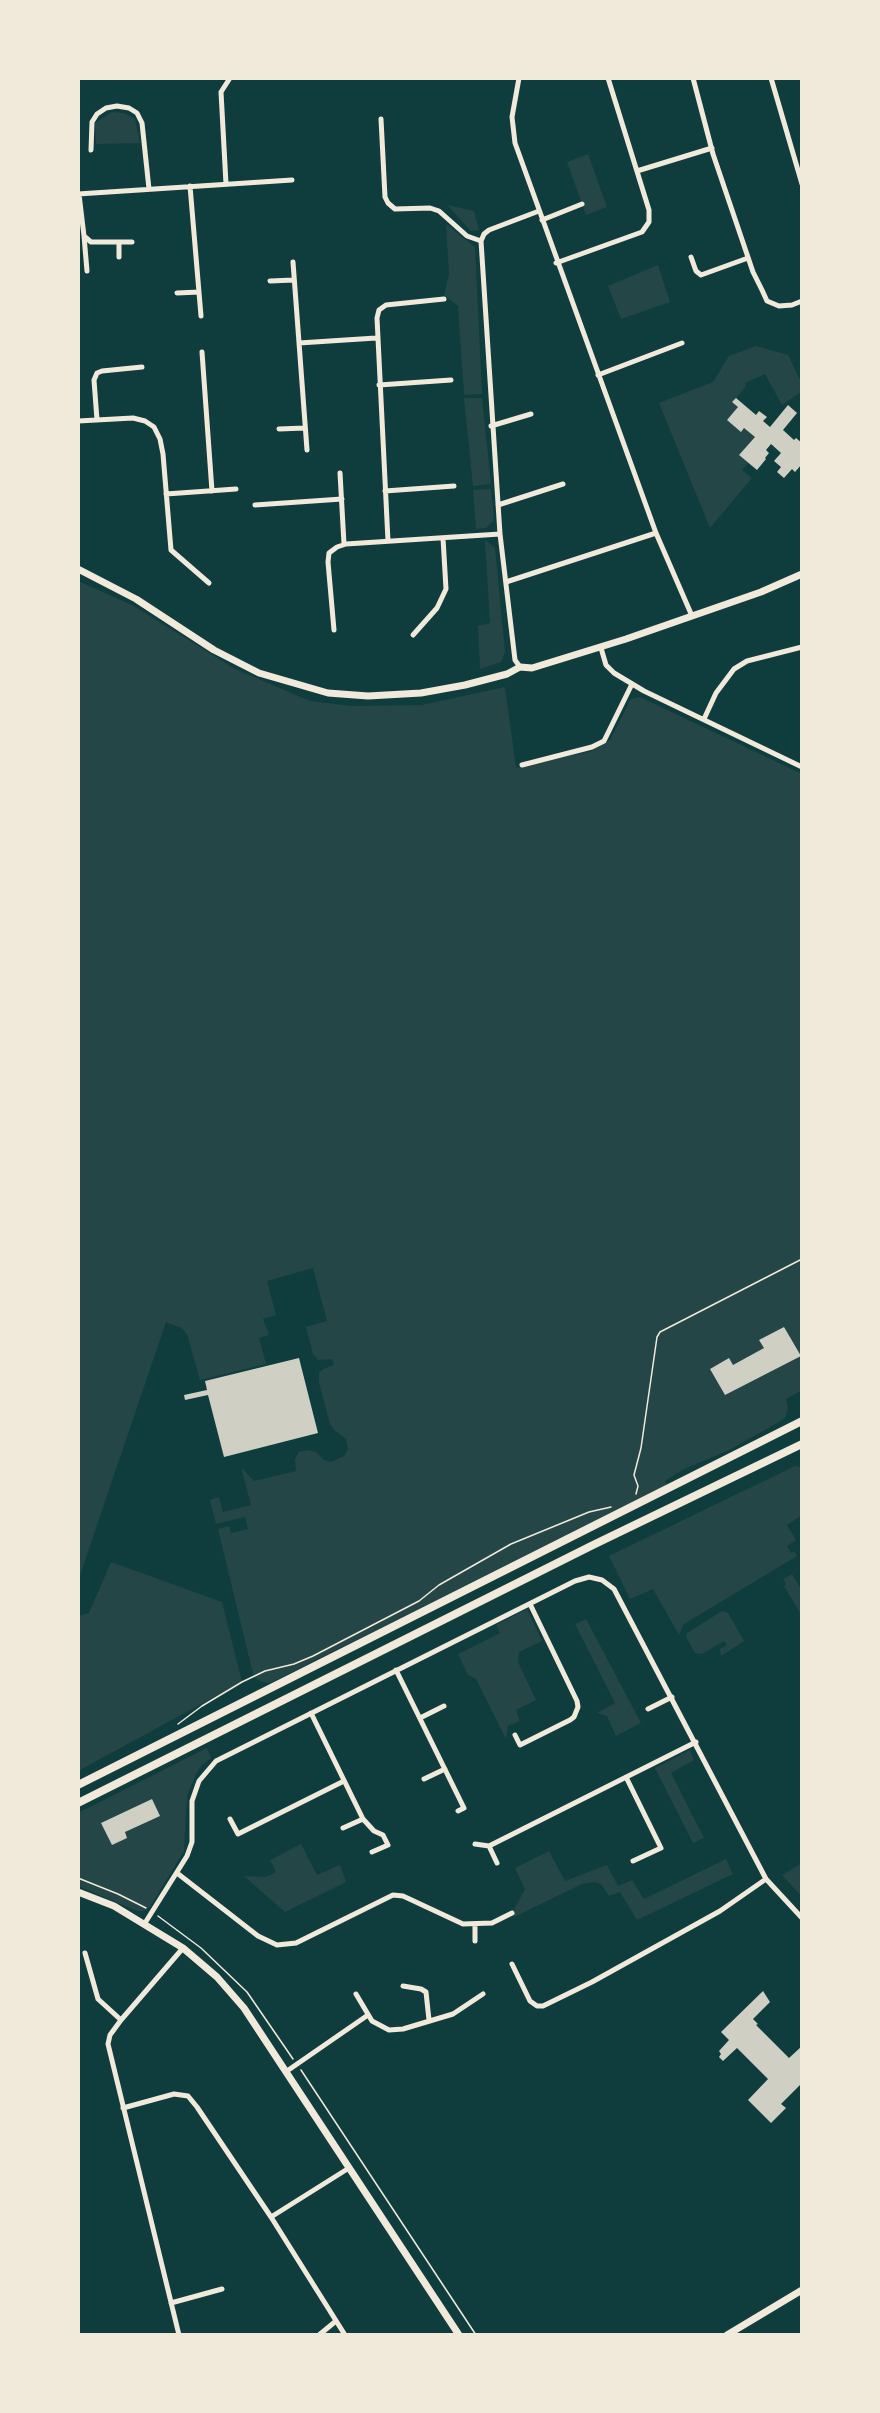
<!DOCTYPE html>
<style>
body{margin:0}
#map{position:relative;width:880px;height:2413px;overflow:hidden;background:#0f3d3e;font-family:"DM Sans",sans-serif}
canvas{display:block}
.frame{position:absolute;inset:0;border:80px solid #f1e9da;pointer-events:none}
</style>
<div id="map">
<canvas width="880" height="2413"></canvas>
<div class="frame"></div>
</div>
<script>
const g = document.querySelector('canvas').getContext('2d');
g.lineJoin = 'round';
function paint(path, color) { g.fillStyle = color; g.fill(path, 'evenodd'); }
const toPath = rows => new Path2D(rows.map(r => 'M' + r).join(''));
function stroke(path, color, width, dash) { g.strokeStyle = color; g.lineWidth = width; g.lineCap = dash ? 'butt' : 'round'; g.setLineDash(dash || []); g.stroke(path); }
paint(toPath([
 [112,112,124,113,135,119,140,143,96,144,95,123],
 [588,154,607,207,586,215,567,162],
 [447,205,474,211,479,230,471,231],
 [446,224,475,247,482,394,464,395,458,306,444,295,449,274],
 [658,265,670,302,621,319,608,286],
 [756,346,788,355,802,384,802,391,782,405,765,374,745,383,746,386,733,402,738,407,741,431,744,428,755,437,739,455,748,463,742,470,752,478,710,528,659,403,713,382,729,356],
 [464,398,482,398,491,484,473,486],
 [491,489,494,520,486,528,476,529,473,490],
 [485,540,495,548,505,652,501,662,480,669,478,626,490,623],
 [78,581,134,606,235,669,310,701,352,706,422,705,505,687,516,768,592,751,610,740,631,699,640,697,802,774,802,1390,786,1399,788,1408,785,1418,779,1422,729,1450,682,1470,665,1481,667,1485,270,1683,262,1682,255,1678,252,1670,218,1529,229,1526,231,1533,248,1529,245,1517,216,1524,210,1500,219,1497,223,1512,251,1505,241,1467,254,1481,296,1471,295,1459,299,1452,307,1450,316,1452,324,1460,331,1462,344,1456,348,1449,346,1439,334,1430,330,1424,319,1383,319,1373,323,1369,334,1365,332,1359,318,1360,313,1354,306,1327,327,1321,313,1268,267,1281,276,1315,263,1319,269,1335,259,1338,266,1364,200,1380,187,1334,181,1328,166,1322,78,1581],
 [795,1466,802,1467,802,1515,787,1525,796,1540,787,1546,791,1553,794,1551,797,1556,684,1624,679,1635,653,1589,630,1599,609,1556],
 [111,1562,222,1602,242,1682,78,1771,78,1616,89,1613],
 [792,1574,802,1591,802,1616,784,1586,786,1584,783,1579],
 [527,1609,542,1641,519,1652,518,1662,536,1700,516,1710,520,1721,508,1726,506,1739,476,1679,468,1675,458,1654,500,1633,496,1625],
 [722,1611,728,1613,744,1641,721,1656,720,1649,727,1645,724,1641,702,1654,695,1653,686,1637,687,1633],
 [586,1619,641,1723,616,1736,607,1716,597,1713,615,1703,575,1624],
 [207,1748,211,1758,201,1766,196,1774,187,1796,184,1851,150,1907,144,1911,137,1911,78,1886,78,1813],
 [690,1750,694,1760,671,1773,704,1838,693,1843,655,1768],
 [301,1844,317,1875,340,1865,346,1882,285,1912,244,1876,266,1877,276,1872,270,1860],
 [549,1851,565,1881,607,1865,618,1886,632,1880,644,1899,726,1859,733,1874,637,1920,620,1892,609,1896,601,1884,595,1882,582,1884,514,1917,512,1913,525,1889,515,1868],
 [802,1863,802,1897,782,1875]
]), '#244646');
paint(toPath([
 [736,398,756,415,759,411,767,417,763,421,770,427,788,405,797,413,783,430,794,440,796,438,802,443,802,464,795,472,792,469,784,478,777,472,781,467,774,461,781,453,771,444,766,450,769,453,765,458,766,459,757,470,739,455,755,437,744,428,741,432,727,420,738,407,732,402],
 [784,1327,801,1356,725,1395,710,1369,729,1358,733,1365,764,1348,759,1340],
 [299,1358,318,1433,224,1457,208,1395,185,1400,184,1395,207,1390,205,1381],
 [152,1799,160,1816,125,1832,127,1838,112,1845,101,1823],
 [763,1991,770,2002,753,2019,758,2024,756,2025,789,2058,802,2046,802,2083,781,2104,786,2108,771,2123,748,2100,768,2079,737,2048,723,2061,719,2057,721,2054,719,2051,729,2040,721,2032]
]), '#cfcfc3');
stroke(toPath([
 [636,1494,638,1486,634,1475,641,1448,657,1337,660,1332,802,1259],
 [178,1724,202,1706,242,1682,265,1671,294,1664,313,1656,419,1601,439,1585,511,1544,589,1512,611,1507],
 [78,1878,118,1894,146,1908],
 [158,1916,201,1948,247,1992,293,2059],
 [301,2070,476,2335]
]), '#f1e9da', 1.5);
stroke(toPath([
 [519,78,512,117,515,143,656,533,692,616],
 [693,78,713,154,753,272,762,290,767,301,779,306,792,305,802,301],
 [771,78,802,184],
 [381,119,385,197,388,203,395,209,430,208,439,211,467,236,481,241],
 [91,150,92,122,97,114,106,108,117,106,129,108,137,113,142,123,149,189],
 [637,171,712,148],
 [226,184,221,92,230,78],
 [190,186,201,316],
 [78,194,292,180],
 [79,194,84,236,91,242,132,242],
 [542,220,582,204],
 [84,236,87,271],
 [119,242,119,257],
 [691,257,696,271,701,275,748,258],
 [293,262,307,450],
 [556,263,642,232,649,222,649,210,608,78],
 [270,281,294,280],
 [177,293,199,292],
 [299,343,376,338],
 [202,352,212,491],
 [598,375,682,343],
 [379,385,451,380],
 [97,420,94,380,97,373,102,371,142,367],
 [78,421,133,418,145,421,154,427,160,439,163,454,171,550,209,583],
 [491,426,531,414],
 [279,429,305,428],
 [340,473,344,544],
 [385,491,454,486],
 [166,494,236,489],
 [255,505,342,499],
 [498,505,563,484],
 [388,541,377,318,379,310,386,305,444,299],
 [506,582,656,533],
 [334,630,328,562,329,553,337,547,346,544,500,534],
 [413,635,437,608,446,589,443,538],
 [601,648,606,665,614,673,644,691,802,767],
 [520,667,515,660,500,534,481,241,484,234,489,230,539,211],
 [704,719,716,693,734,669,747,661,802,647],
 [522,765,592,747,604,741,632,684],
 [396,1670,464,1808,458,1811],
 [648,1709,672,1697],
 [311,1713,363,1819,374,1831,383,1835,388,1845,372,1852],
 [420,1718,444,1706],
 [515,1735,520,1745,570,1720,574,1717,578,1707,577,1701,530,1604],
 [626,1777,661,1848,633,1861],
 [424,1779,445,1769],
 [230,1819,238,1834,344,1781],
 [343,1828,363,1819],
 [475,1844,489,1846,497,1863],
 [489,1846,696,1742],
 [177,1873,258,1936,277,1945,296,1943,393,1895,403,1896,463,1924,492,1923,512,1913],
 [145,1923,187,1856,192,1842,192,1801,199,1781,216,1761,575,1581,589,1577,602,1580,614,1589,766,1879,802,1918],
 [475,1941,475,1925],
 [85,1953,98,1999,121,2020],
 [512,1964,530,2001,537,2006,543,2006,592,1982,720,1911,766,1879],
 [403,1986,421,1989,426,1992,429,2020],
 [356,1994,372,2021,389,2030,403,2029,453,2014,483,1994],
 [287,2071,368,2015],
 [123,2108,174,2094,188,2096,197,2107,271,2217,345,2335],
 [271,2217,349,2168],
 [171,2303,222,2289],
 [179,2335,108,2044,110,2035,121,2020,183,1948],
 [319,2335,336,2321]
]), '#f1e9da', 5);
stroke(toPath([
 [78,569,136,599,214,650,259,673,328,693,368,696,421,693,465,685,507,674,520,667,532,668,626,639,761,592,802,574],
 [78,1892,114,1906,183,1948,217,1977,244,2008,459,2335],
 [727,2335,802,2290]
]), '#f1e9da', 7);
stroke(toPath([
 [78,1785,802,1421],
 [78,1803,593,1545,802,1444]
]), '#f1e9da', 8);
</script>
